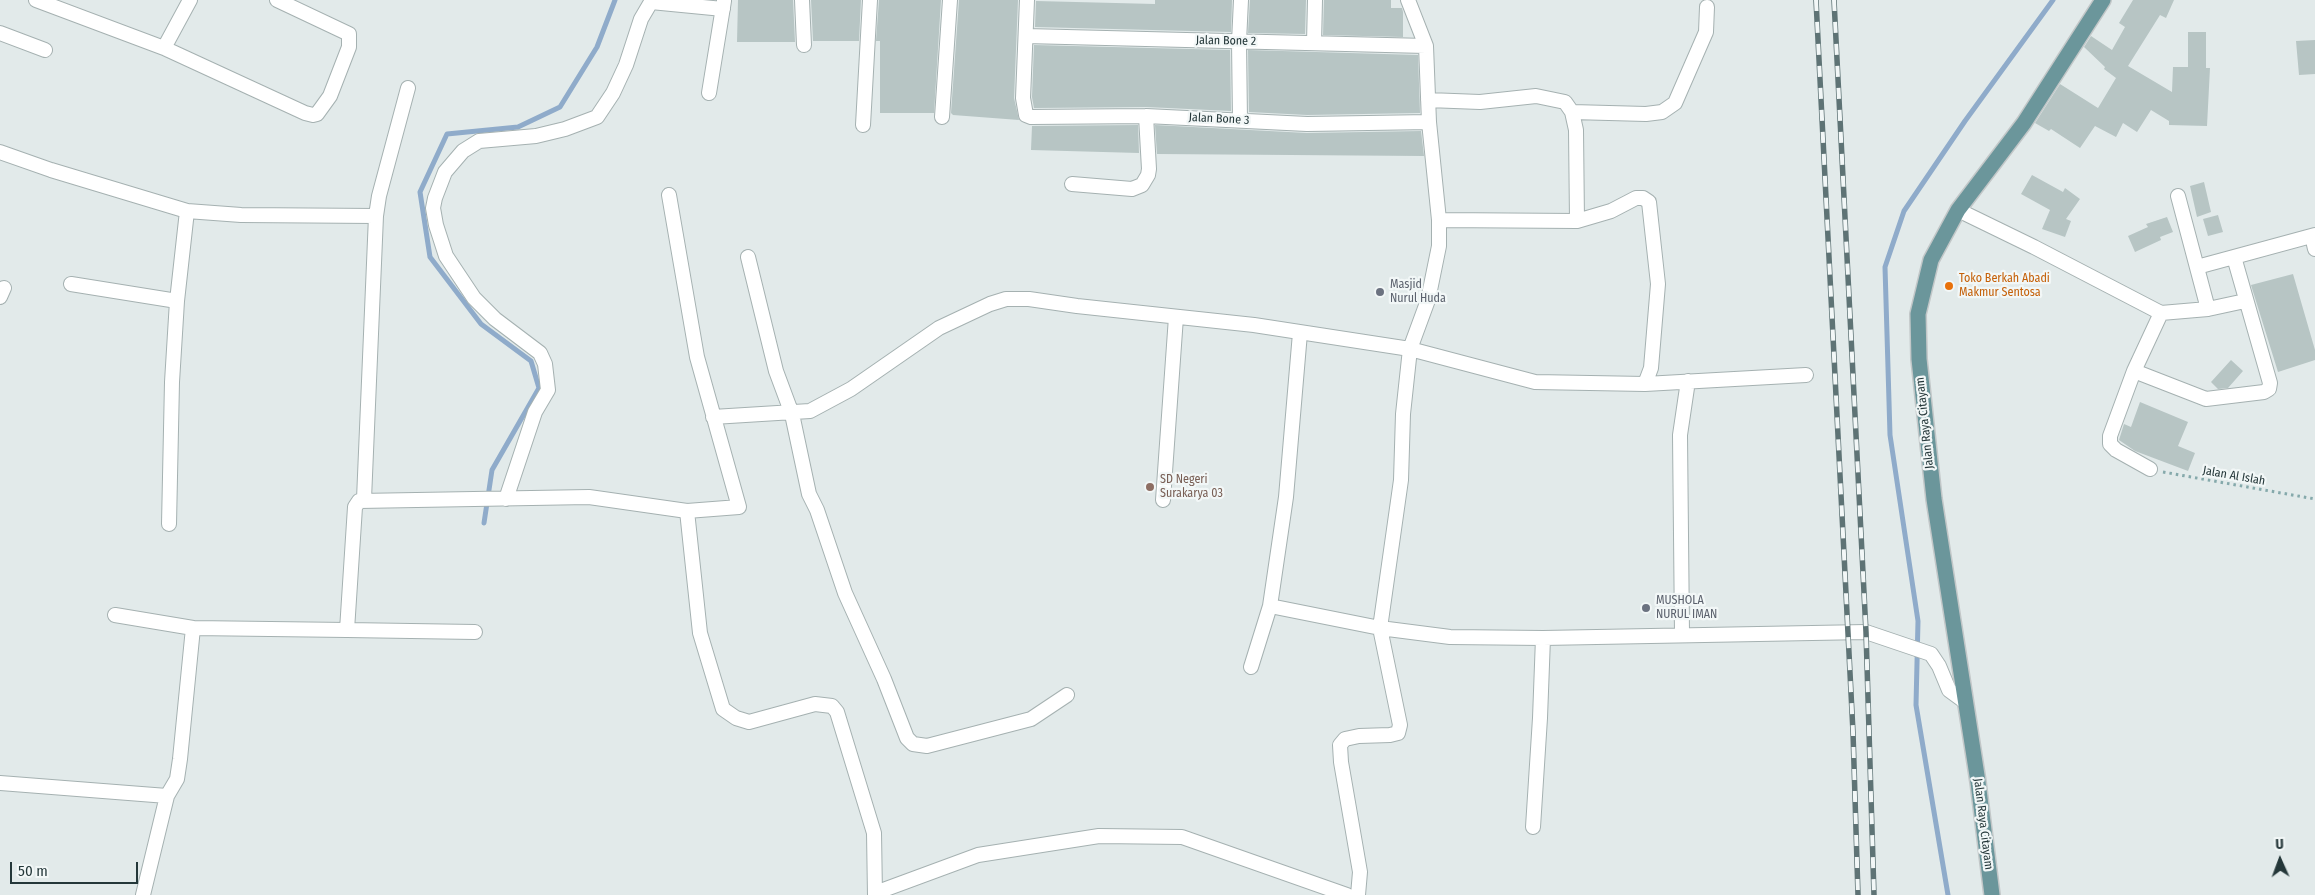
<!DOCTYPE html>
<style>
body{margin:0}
#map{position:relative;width:2315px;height:895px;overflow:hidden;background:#e2eaea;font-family:"Fira Sans Condensed",sans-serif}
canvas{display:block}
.north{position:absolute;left:2255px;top:835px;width:50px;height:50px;-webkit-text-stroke:4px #f2f7f7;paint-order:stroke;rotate:358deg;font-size:14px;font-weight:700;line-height:20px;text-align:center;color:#243739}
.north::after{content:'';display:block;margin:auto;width:18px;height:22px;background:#243739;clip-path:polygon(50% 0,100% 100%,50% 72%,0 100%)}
.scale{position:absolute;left:10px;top:862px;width:128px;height:22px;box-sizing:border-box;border:2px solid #243739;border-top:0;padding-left:6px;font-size:15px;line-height:18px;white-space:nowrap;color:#243739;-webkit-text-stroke:4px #f2f7f7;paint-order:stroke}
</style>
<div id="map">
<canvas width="2315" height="895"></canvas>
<div class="north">U</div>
<div class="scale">50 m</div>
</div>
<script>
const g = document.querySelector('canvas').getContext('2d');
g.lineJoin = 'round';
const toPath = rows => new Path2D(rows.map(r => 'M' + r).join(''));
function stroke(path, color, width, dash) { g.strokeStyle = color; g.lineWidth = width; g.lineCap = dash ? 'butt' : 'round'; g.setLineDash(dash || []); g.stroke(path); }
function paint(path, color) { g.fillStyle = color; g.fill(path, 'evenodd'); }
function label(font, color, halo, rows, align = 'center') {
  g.font = font + ' "Fira Sans Condensed",sans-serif'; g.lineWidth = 4.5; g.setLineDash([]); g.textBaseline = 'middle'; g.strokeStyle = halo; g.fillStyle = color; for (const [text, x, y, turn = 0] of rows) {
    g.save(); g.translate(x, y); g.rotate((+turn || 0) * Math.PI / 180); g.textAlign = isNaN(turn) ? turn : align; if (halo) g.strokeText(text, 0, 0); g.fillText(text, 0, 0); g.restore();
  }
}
stroke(toPath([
 [484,523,492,470,539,388,531,361,481,324,430,257,420,192,447,134,518,127,560,107,597,47,615,0],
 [1948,895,1916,705,1918,621,1890,435,1885,267,1904,211,1965,121,2053,0]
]), '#8fabca', 5);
paint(toPath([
 [738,0,793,0,795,42,737,42],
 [811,0,861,0,859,41,813,41],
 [879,0,941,0,934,113,880,113,880,41,876,41],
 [959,0,1018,0,1014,98,1019,120,953,115,951,113],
 [1155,0,1232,0,1231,32,1035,27,1036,1,1155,4],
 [1250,0,1306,0,1305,34,1248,33],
 [1324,0,1391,0,1391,8,1402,8,1403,12,1403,37,1323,35],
 [2133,0,2174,0,2166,18,2160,15,2128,66,2172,92,2173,67,2188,67,2188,32,2206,32,2206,68,2210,68,2207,126,2169,125,2169,121,2151,110,2137,132,2123,123,2116,137,2095,126,2080,148,2051,129,2049,131,2035,123,2060,84,2098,108,2116,78,2104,69,2105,67,2084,47,2091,36,2112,50,2125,27,2119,23],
 [2315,40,2315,74,2299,75,2296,41],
 [1034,45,1230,50,1231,111,1146,107,1034,108,1032,97],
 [1248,50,1418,55,1420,113,1307,115,1249,112],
 [1138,125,1139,153,1031,150,1032,126],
 [1155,125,1307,133,1421,131,1424,156,1157,154],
 [2032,175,2063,192,2065,188,2080,199,2066,219,2071,221,2065,237,2042,229,2050,210,2021,194],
 [2204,182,2211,212,2197,217,2190,186],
 [2218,215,2223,232,2208,236,2203,219],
 [2167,217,2173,232,2160,237,2161,240,2135,252,2128,236,2148,227,2146,224],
 [2293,274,2315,350,2315,360,2278,372,2251,285],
 [2231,360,2243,371,2228,388,2218,389,2211,382],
 [2140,402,2188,422,2178,446,2195,453,2188,471,2135,451,2119,440,2124,424,2131,427]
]), '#b7c5c4');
const street = toPath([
 [36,0,164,48,190,0],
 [802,0,804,45],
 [1027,0,1023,98,1026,115,1031,117,1146,116,1307,124,1429,122],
 [0,33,45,50],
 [1026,36,1426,46],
 [1314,43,1315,0],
 [164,48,305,113,313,115,317,114,330,96,349,47,349,34,277,0],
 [709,93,724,1],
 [1428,100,1480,102,1536,96,1565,102,1572,112,1576,130,1577,221],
 [1572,112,1646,114,1662,112,1675,103,1706,32,1707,7],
 [942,117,950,0],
 [1240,120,1239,42,1241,0],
 [863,125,870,0],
 [0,152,51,170,187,211,241,215,376,216,379,196,408,88],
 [1072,184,1132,189,1142,185,1148,175,1149,169,1146,116],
 [2178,196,2208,309],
 [1958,210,2034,247,2161,313,2208,309,2245,301],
 [1439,220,1577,221,1611,211,1636,198,1643,198,1649,202,1658,284,1651,368,1645,384],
 [2312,236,2315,249],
 [748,257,776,371,792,414,809,494,817,510,845,593,884,679,907,738,913,744,927,746,1031,719,1067,695],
 [2197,267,2315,235],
 [71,284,177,301],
 [0,297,4,288],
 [2161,313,2134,371,2206,399,2264,392,2269,389,2270,383,2234,257],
 [2134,371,2110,436,2110,444,2116,450,2150,469],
 [713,417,810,411,851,389,939,328,990,304,1006,299,1029,299,1077,306,1254,325,1410,349,1535,382,1645,384,1806,375],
 [364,499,376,216],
 [506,499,535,412,548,390,545,364,540,353,495,319,474,298,446,256,436,225,433,208,435,198,445,172,463,151,479,141,536,136,565,129,597,117,613,93,626,65,641,19,651,2,723,9],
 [1163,500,1176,317],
 [687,511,700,633,723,709,736,718,749,722,815,704,832,706,837,712,874,833,875,895],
 [169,524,172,382,177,301,187,211],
 [1270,606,1380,628,1450,637,1543,638,1866,632,1931,654,1939,666,1949,690,1964,701],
 [115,615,193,628],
 [347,630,475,632],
 [1682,634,1680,435,1688,381],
 [1251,667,1270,606,1286,497,1300,333],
 [0,783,167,796,177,779,180,759,193,628,347,630,355,507,359,501,589,497,687,511,739,507,697,357,669,195],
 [1533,827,1540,718,1543,638],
 [875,893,978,855,1099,836,1182,837,1347,895],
 [143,895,167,796],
 [1358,895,1360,872,1341,762,1340,745,1345,739,1359,736,1390,735,1398,733,1400,725,1380,628,1401,480,1403,414,1410,349,1428,300,1439,246,1439,220,1429,122,1426,46,1408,0]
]);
const primary = toPath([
 [1992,895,1978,782,1934,499,1919,359,1918,314,1931,260,1958,210,2024,123,2103,0]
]);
stroke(street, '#a5b1b1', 16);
stroke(primary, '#c2c7c8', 18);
stroke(toPath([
 [2163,472,2315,499]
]), '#85a9ab', 3, [2.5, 4]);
stroke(street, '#fff', 14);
stroke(primary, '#6b969b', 15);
const rail = toPath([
 [1816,0,1853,732,1858,895],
 [1834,0,1866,632,1874,895]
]);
stroke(rail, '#5e7375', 5.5);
stroke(rail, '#f2f7f7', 4, [11]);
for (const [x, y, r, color] of [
 [1949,286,5,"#e8710a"],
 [1380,292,5,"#6b7280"],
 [1150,487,5,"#8d6e63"],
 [1646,608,5,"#6b7280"]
]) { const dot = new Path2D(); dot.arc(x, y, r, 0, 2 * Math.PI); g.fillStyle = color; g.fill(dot); stroke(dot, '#f2f7f7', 2); }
label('12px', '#243739', '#f2f7f7', [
 ["Jalan Bone 2",1226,41,1],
 ["Jalan Bone 3",1219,119,3],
 ["Jalan Raya Citayam",1925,423,-96],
 ["Jalan Al Islah",2234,476,10],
 ["Jalan Raya Citayam",1983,824,83]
]);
label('12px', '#c56008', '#f2f7f7', [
 ["Toko Berkah Abadi",1959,279],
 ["Makmur Sentosa",1959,293]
], 'left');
label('12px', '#5b616d', '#f2f7f7', [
 ["Masjid",1390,285],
 ["Nurul Huda",1390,299],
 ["MUSHOLA",1656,601],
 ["NURUL IMAN",1656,615]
], 'left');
label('12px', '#785e54', '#f2f7f7', [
 ["SD Negeri",1160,480],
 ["Surakarya 03",1160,494]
], 'left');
</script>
